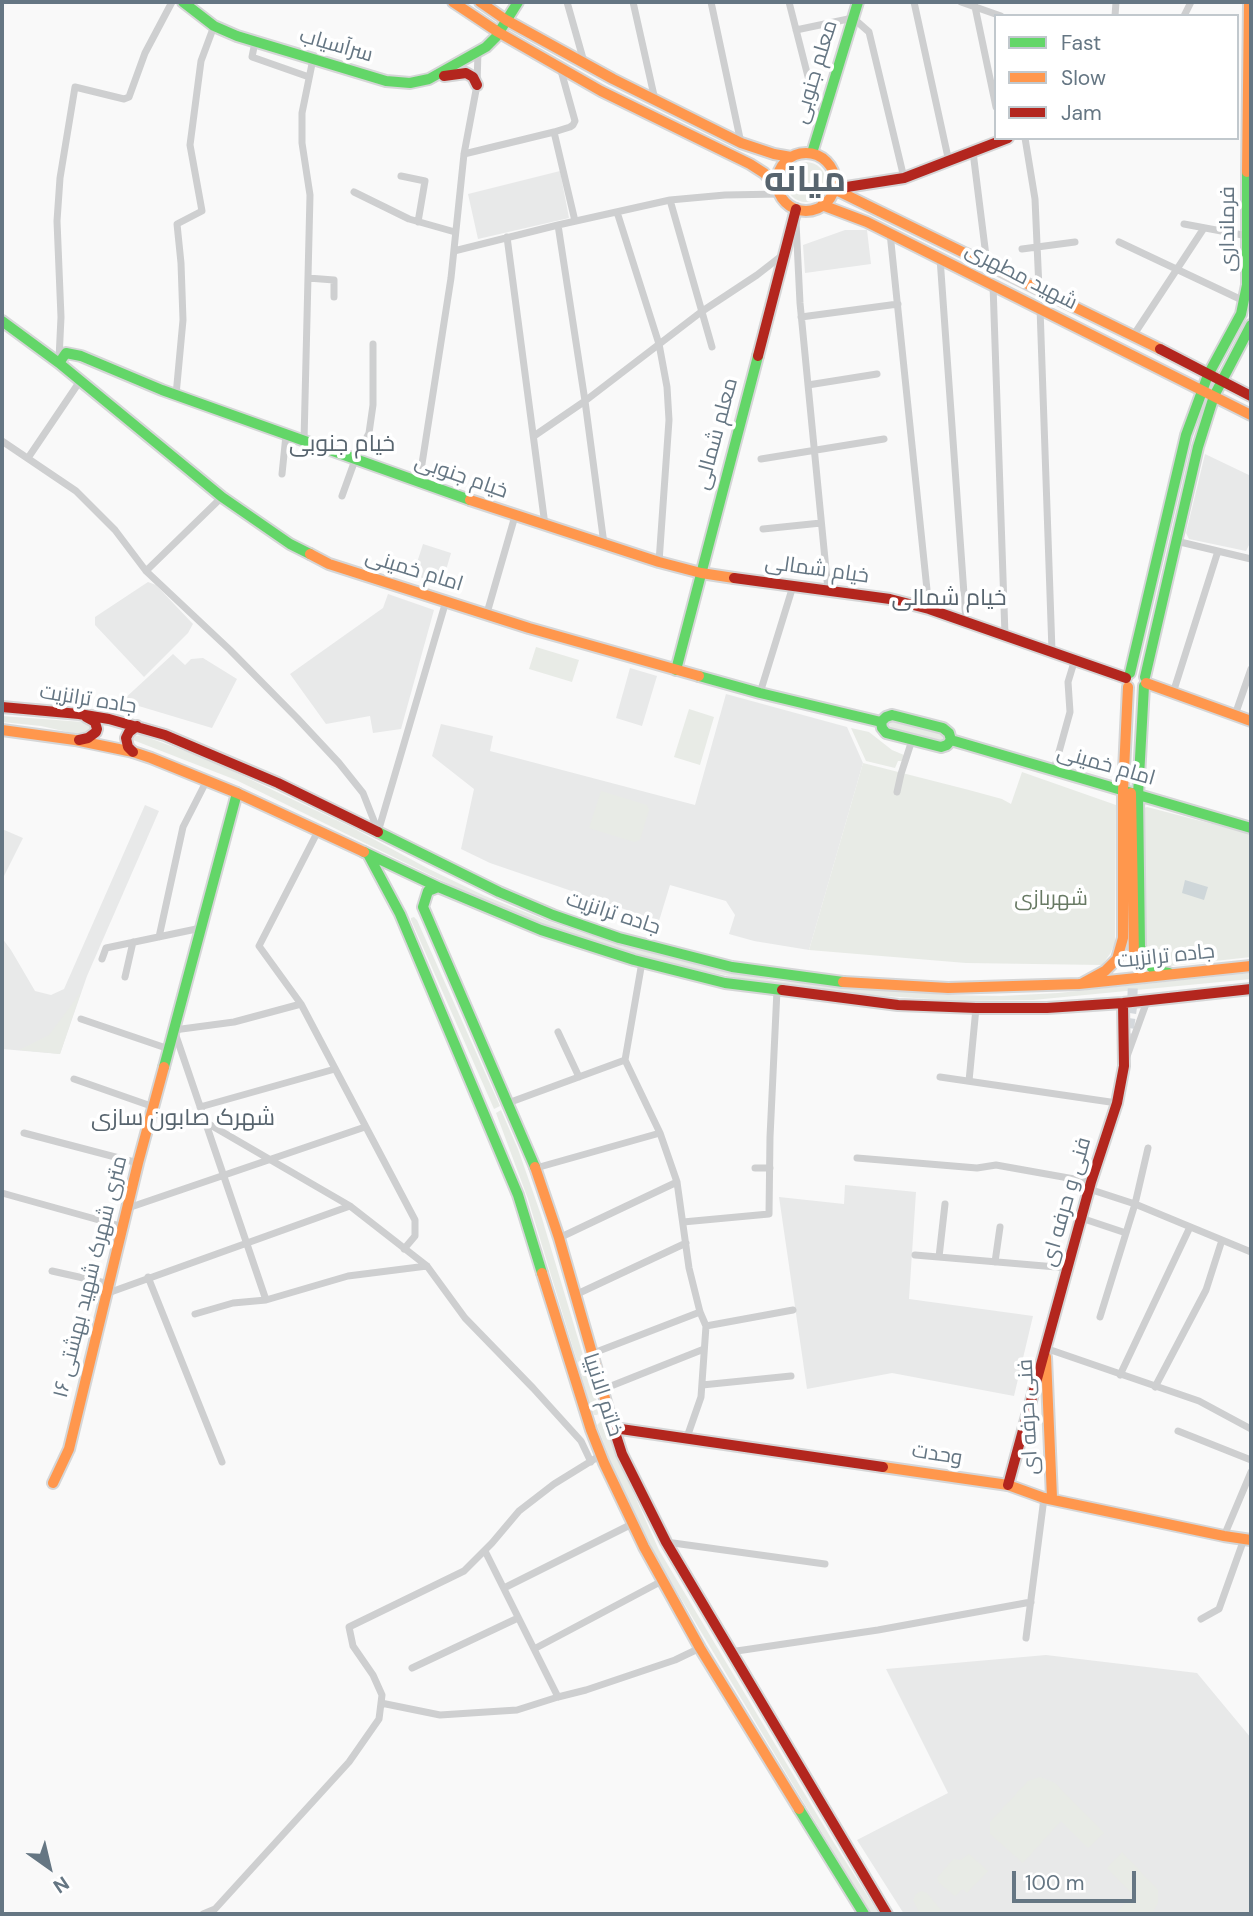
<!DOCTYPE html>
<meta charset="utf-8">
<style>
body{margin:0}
#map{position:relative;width:1253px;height:1916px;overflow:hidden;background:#f9f9f9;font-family:"DM Sans",sans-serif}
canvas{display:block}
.frame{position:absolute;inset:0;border:4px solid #657683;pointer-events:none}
.legend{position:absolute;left:994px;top:14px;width:245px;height:126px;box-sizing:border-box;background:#fff;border:2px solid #c1c8cd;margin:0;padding:9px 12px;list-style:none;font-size:21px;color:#657683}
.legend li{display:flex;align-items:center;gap:14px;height:35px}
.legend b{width:35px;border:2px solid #c1c8cd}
.north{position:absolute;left:14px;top:1832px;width:70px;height:70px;-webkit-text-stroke:5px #fff;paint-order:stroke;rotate:146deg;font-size:19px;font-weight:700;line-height:28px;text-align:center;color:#657683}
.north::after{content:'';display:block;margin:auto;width:24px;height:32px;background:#657683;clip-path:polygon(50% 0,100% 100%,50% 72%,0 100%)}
.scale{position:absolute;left:1012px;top:1871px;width:124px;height:32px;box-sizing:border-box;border:4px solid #657683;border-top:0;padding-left:9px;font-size:21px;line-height:24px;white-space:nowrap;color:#657683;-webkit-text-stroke:5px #fff;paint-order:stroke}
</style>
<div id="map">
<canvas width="1253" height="1916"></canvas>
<div class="frame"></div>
<ul class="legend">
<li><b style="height:9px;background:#63d668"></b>Fast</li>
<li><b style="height:9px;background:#ff974d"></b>Slow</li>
<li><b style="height:9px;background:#b3261e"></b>Jam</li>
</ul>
<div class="north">N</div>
<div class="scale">100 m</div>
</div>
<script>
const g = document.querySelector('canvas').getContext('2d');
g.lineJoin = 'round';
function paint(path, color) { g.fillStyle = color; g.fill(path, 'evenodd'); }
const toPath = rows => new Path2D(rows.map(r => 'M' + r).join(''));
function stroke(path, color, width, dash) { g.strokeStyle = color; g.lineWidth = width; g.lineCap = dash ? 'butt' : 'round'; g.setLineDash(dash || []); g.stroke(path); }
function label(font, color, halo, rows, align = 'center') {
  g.font = font + ' "DM Sans",Cairo,sans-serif'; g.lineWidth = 7; g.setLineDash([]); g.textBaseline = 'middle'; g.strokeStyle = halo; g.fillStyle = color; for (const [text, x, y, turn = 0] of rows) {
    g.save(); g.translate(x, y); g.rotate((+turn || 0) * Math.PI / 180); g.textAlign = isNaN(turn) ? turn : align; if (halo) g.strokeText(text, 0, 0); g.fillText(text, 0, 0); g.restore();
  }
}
paint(toPath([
 [560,171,569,218,478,239,468,194],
 [845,230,867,230,871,264,805,273,803,245],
 [1205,454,1251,476,1251,541,1246,551,1189,539,1186,533],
 [423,544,451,553,442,584,413,575],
 [148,582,156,585,193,624,188,633,144,677,95,625,95,617],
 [388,594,434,610,401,729,373,733,370,716,326,724,290,674,383,608],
 [173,654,185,665,191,659,203,658,237,679,212,728,122,701],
 [630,668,657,676,642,726,616,718],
 [726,694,847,727,863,763,809,950,754,941,729,934,735,915,726,901,670,885,659,921,490,863,461,849,474,789,432,756,441,724,493,736,490,751,695,805],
 [145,805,159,811,87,976,60,1054,2,1049,2,938,11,950,35,991,51,995,64,989],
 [2,829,23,838,2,880],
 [845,1185,916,1192,909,1299,1033,1316,1014,1396,892,1373,807,1389,779,1197,844,1204],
 [1046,1655,1197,1673,1251,1738,1251,1914,904,1914,857,1840,948,1793,886,1669]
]), '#e8e9e9');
paint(toPath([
 '786 182a20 20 0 1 1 40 0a20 20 0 1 1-40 0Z',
 [536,647,579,660,572,682,529,669],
 [689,709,714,717,700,765,674,757],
 [2,716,83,722,91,726,93,730,81,735,41,726,2,722],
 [893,718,947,734,946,743,885,727,887,719],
 [851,728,869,732,892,750,904,755,902,761,898,761,895,768,866,761],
 [141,735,207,759,351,827,429,869,485,896,545,920,583,933,701,965,776,981,949,995,1001,996,1058,993,1251,973,1251,979,1033,1000,962,1001,854,994,773,985,690,968,599,944,521,917,463,891,236,780,133,740,135,736],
 [863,763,969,790,1002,799,1011,804,1022,772,1116,805,1115,943,1110,954,1102,965,966,963,809,950],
 [601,791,647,805,649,810,640,840,634,842,589,828],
 [1147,807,1251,834,1251,957,1161,967,1156,965,1145,951,1144,808],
 [414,917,417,920,500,1106,494,1109,411,920,411,918],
 [81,992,60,1054,19,1050,49,1035],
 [501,1110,518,1149,541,1215,600,1412,597,1415,594,1415,592,1411,528,1199,496,1113],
 [602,1420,605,1423,616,1454,659,1550,834,1843,879,1914,871,1914,665,1572,633,1512,610,1460,597,1425],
 [1040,1777,1055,1783,1104,1833,1088,1848,1061,1821,1023,1863,990,1834,990,1822,1028,1781],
 [1122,1852,1158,1890,1158,1903,1152,1914,1115,1914,1133,1895,1107,1868],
 [969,1854,988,1871,967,1893,963,1889,955,1896,939,1883,937,1878,953,1859,960,1860],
 [921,1891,927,1893,941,1910,937,1914,920,1914,913,1900,916,1894]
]), '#e8ebe6');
paint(toPath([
 [1185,880,1208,887,1204,900,1182,893]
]), '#ced6d9');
stroke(toPath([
 [1127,1043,1132,1007,1134,956]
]), '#d4d8dc', 10, [10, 5]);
const fast = toPath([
 [183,2,214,26,237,36,386,81,410,83,429,79,486,47,496,37,518,2],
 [812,153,858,2],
 [2,321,59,363,222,497,290,544,310,554],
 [59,363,66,353,81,356,162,390,470,500],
 [676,670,758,356],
 [1130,673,1186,435,1208,375,1241,314,1247,285,1247,172],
 [699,676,760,693,881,722],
 [1145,677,1198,447,1214,396,1251,325],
 [892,715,943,728,949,733,951,740,947,745,941,747,886,733,882,728,881,722,886,717,892,715],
 [951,740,1251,828],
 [1138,795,1144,686],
 [1138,795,1140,947,1149,965,1156,971,1169,973],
 [378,832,499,892,553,915,619,938,732,967,843,982],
 [364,852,438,887,541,930,634,960,725,983,782,990],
 [369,856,400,914,518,1195,542,1273],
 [438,887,428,891,423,907,535,1167],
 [164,1067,237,793],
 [799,1809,864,1914]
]);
const slow = toPath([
 [453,2,498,32,601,91,750,164,764,173,778,188],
 [480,2,506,20,613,79,741,143,774,154,791,157],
 '777 182a29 29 0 1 1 58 0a29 29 0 1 1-58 0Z',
 [1247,172,1249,2],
 [834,189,1160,349],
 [822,205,867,222,1251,415],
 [470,500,659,562,701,573,734,578],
 [310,554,329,564,529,628,699,676],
 [1146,683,1251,721],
 [2,730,75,740,133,752,151,758,237,793,364,852],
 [1131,793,1134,956],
 [843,982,948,988,1079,984,1251,966],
 [1083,983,1105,971,1117,959,1123,938,1123,791,1128,687],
 [535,1167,559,1238,612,1423],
 [542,1273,591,1430,604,1463,644,1547,700,1648,799,1809],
 [1046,1357,1052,1498],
 [883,1467,1008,1485,1044,1498,1224,1536,1251,1540],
 [53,1483,69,1449,138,1163,164,1067]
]);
const jam = toPath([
 [444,76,466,73,473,77,477,85],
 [834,189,904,178,1008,138],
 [1160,349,1251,396],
 [758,356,796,209],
 [734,578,890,599,929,609,1126,678],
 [2,707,79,714,109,719,165,735,278,783,378,832],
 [79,740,88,738,96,732,97,729,95,722,86,717],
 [133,752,128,747,126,738,129,732,137,726],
 [782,990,898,1005,976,1008,1047,1008,1123,1003,1251,989],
 [612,1423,622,1454,666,1542,887,1914],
 [614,1428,883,1467],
 [1008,1485,1091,1182,1117,1103,1124,1066,1123,1003]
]);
stroke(fast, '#d5d6d7', 14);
stroke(slow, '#d5d6d7', 14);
stroke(jam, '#d5d6d7', 14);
stroke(toPath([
 [567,2,584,62],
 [633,2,655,100],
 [711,2,741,143],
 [789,2,817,112,824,115],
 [914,2,949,162],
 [961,2,1001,16],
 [974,2,996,107],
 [1115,16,1116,2],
 [1184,16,1191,2],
 [796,30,853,18,869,32,904,178],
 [255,42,252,57,309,77],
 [554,132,575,221],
 [1025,138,1035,199,1039,289],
 [973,152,987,264],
 [464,154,554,132,570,127,573,125,575,121,560,67],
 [401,176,425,181,418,222],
 [354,192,409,219,455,232],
 [670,200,712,347],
 [617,212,659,344,667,387,669,420,659,562],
 [796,222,800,303,828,590],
 [1184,224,1248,236],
 [558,225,585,401,604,544],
 [890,233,929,609],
 [507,237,545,525],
 [1119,242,1244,301],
 [1022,249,1075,242],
 [454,251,558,225,670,200,725,195,780,194],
 [940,258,966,622],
 [308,278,334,280,334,297],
 [993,285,1005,635],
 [1040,308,1052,651],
 [801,317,898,304],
 [1133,336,1204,228],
 [59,359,61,317,57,221,60,178,75,87,124,99,129,97,145,53,172,2],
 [808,385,877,374],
 [176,395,183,320,181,263,177,224,202,211,190,145,201,61,214,26],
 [534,436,585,401,701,312,757,275,784,254],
 [2,441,76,491,115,530,146,571,230,650,297,718,339,763,363,793,378,831],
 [304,441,310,195,302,143,302,113,313,59],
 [28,458,80,381],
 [761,459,884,439],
 [282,474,286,435],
 [419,483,451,278,464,154,477,85,478,51],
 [342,496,355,460,369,433,373,405,373,344],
 [763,529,821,523],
 [1176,541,1251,559],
 [146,571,222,497],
 [487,613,515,516],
 [760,693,793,586],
 [1173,693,1218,551],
 [1235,715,1251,669],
 [1054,770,1070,712,1068,682,1075,659],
 [897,792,901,774,912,740],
 [318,831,259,946,301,1004,415,1220,415,1236,404,1249],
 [378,832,446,601],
 [159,937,183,827,207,780],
 [102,959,106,948,201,928],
 [642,962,625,1060,660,1133,677,1182,689,1268,700,1312,706,1326,701,1397,686,1440],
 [125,977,133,942],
 [81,1019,169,1049],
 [558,1032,579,1077],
 [1126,1059,1147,1001],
 [940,1077,1117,1103],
 [74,1079,154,1107],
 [969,1081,976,1008],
 [508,1103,625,1060],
 [200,1107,335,1069],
 [207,1123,350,1206,427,1266,465,1318,533,1388,581,1441,591,1462],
 [24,1133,138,1163],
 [857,1158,977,1168,996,1165,1091,1182],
 [536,1168,660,1133],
 [755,1168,770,1168],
 [1089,1189,1135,1204,1251,1252],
 [2,1193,124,1227],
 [128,1208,365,1127],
 [1081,1218,1126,1233],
 [683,1222,769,1214,770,1137,777,990],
 [559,1238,677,1182],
 [915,1255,1068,1268],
 [939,1257,945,1204],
 [995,1262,1000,1227],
 [52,1271,110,1284],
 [148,1277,222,1462],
 [108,1293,350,1206],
 [575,1295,686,1243],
 [266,1300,174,1030,234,1022,301,1004],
 [195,1314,233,1303,266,1300,348,1276,427,1266],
 [1100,1317,1135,1204,1148,1148],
 [706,1326,793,1310],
 [1045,1348,1199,1401,1251,1429],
 [591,1354,700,1312],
 [1120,1375,1190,1227],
 [702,1385,791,1376],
 [1155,1387,1206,1290,1222,1240],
 [601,1390,704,1349],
 [1178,1431,1251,1460],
 [1224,1536,1251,1472],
 [666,1542,825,1564],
 [485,1551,558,1697],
 [504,1588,632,1524],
 [1201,1619,1219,1609,1244,1539],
 [1026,1638,1044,1498],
 [534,1649,662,1581],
 [730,1652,878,1630,1031,1602],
 [412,1668,518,1618],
 [381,1703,440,1715,517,1710,558,1697,586,1690,675,1660,700,1648],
 [203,1914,215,1909,349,1762,379,1719,382,1695,373,1675,353,1646,349,1627,464,1571,492,1543,519,1511,554,1484,601,1455]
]), '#cecfd0', 7);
stroke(fast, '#63d668', 10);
stroke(slow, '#ff974d', 10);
stroke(jam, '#b3261e', 10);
label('21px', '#657683', '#fff', [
 ["سرآسیاب",336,46,16],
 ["معلم جنوبی",816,72,-73],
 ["فرمانداری",1228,229,-90],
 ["شهید مطهری",1021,277,27],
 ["معلم شمالی",717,434,-75],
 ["خیام جنوبی",461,477,19],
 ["خیام شمالی",817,570,8],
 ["امام خمینی",414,571,17],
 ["جاده ترانزیت",88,700,9],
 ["امام خمینی",1106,766,16],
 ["جاده ترانزیت",613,914,18],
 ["جاده ترانزیت",1166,957,-6],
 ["فنی و حرفه ای",1067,1202,-74],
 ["۱۶ متری شهرک شهيد بهشتی",91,1277,-76],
 ["خاتم الانبیا",602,1395,72],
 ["فنی حرفه ای",1029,1417,-93],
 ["وحدت",937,1455,9]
]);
label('21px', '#687a64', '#fff', [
 ["شهربازی",1051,899]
]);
label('23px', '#57646e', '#fff', [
 ["خیام جنوبی",342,445],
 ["خیام شمالی",949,599],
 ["شهرک صابون سازی",183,1119]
]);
label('bold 35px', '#57646e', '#fff', [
 ["میانه",805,182]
]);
</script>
